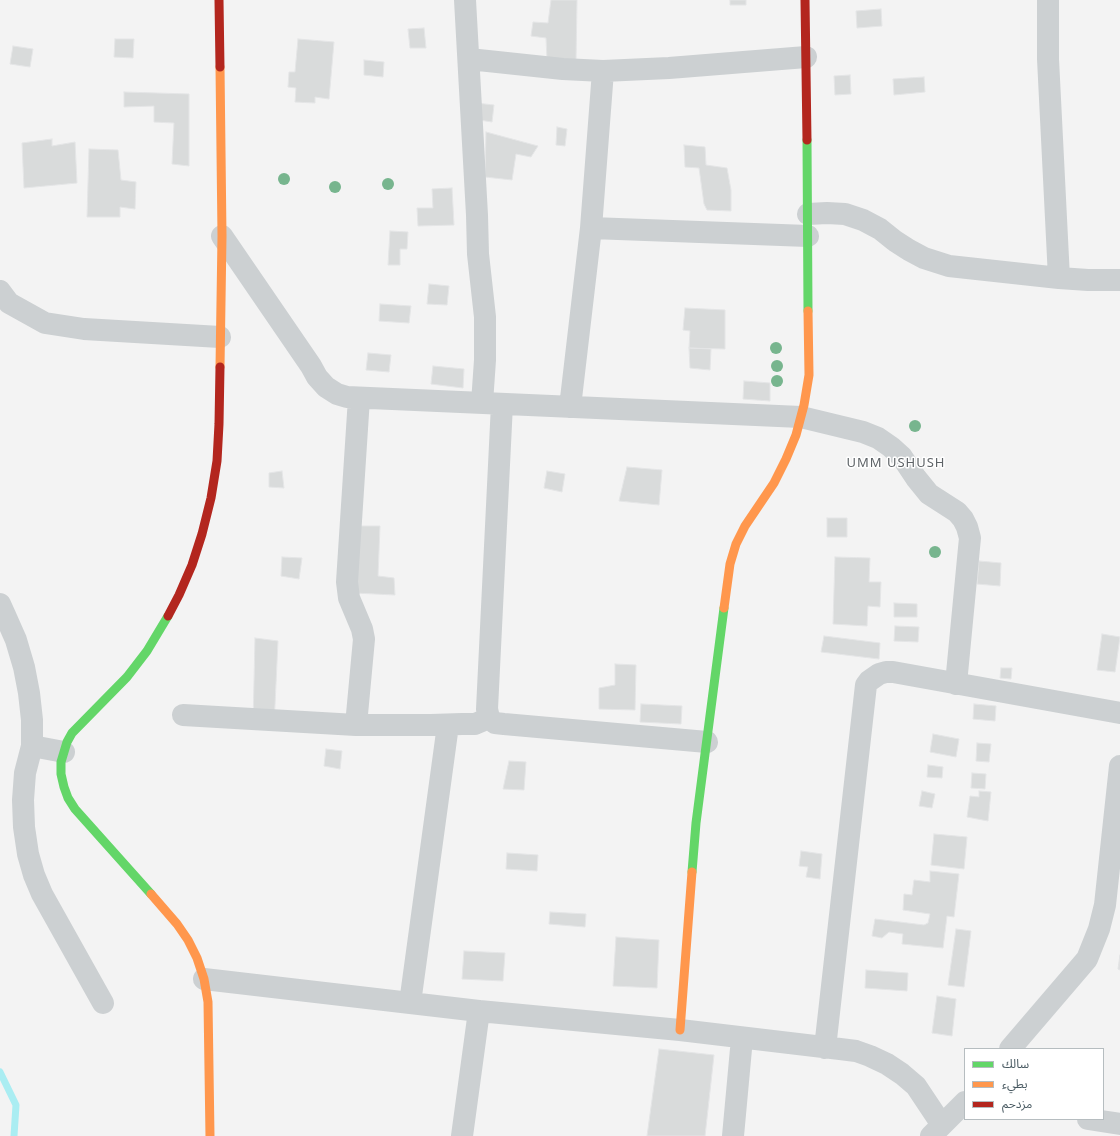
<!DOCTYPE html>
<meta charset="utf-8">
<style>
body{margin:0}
#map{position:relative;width:1120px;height:1136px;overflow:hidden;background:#f3f3f3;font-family:"Noto Sans","Noto Sans Arabic",sans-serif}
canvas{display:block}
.legend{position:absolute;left:964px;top:1048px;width:140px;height:72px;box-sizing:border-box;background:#fff;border:1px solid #b6bdc0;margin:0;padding:5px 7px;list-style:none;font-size:12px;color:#485961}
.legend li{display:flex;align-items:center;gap:8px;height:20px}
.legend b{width:20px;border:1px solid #b6bdc0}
</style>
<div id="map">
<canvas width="1120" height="1136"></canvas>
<ul class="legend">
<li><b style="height:5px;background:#63d668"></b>سالك</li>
<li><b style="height:5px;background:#ff974d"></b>بطيء</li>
<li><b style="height:5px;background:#b3261e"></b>مزدحم</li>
</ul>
</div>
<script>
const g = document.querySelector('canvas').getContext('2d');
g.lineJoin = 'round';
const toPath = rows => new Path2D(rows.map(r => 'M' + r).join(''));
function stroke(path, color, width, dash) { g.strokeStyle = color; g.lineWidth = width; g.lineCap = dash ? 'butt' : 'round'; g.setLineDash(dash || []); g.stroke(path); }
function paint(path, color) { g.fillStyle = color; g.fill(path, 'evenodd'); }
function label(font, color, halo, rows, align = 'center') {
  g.font = font + ' "Noto Sans",sans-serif'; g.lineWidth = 3; g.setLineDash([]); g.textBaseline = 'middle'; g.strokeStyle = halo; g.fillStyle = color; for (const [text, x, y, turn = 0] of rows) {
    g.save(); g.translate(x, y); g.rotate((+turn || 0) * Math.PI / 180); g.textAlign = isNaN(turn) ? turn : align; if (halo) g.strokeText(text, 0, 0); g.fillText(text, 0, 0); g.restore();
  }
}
stroke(toPath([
 [0,1072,16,1105,14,1136]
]), '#aaedf2', 7);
const building = toPath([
 [551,0,577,0,576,61,547,60,546,38,531,36,533,22,548,23,551,0],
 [730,0,746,0,746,5,730,5,730,0],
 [881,9,882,26,857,28,856,11,881,9],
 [424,28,426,48,410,48,408,29,424,28],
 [115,39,134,39,133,58,114,57,115,39],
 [298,39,334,42,329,99,315,97,315,103,295,102,296,88,288,87,289,72,295,72,298,39],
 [13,46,33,49,30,67,10,64,13,46],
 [364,60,384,62,383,77,364,75,364,60],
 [850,75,851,94,835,95,834,76,850,75],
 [924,77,925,92,894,95,893,79,924,77],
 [124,92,189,94,189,166,172,164,174,123,154,122,154,106,124,107,124,92],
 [476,103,494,105,492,122,473,119,476,103],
 [557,127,567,129,565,146,556,145,557,127],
 [486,132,538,146,531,157,516,154,512,180,485,177,486,132],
 [52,139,52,146,75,142,77,183,24,188,22,143,52,139],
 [684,145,705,147,706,165,727,168,731,190,731,211,707,210,704,204,699,168,685,167,684,145],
 [89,149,118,150,121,180,136,182,135,209,120,207,120,217,87,217,89,149],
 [452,188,454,225,418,226,417,208,433,208,432,189,452,188],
 [390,231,408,232,407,249,400,249,400,265,388,265,390,231],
 [429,284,449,286,447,305,427,304,429,284],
 [380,304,411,306,409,323,379,321,380,304],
 [685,308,725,310,725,349,689,348,690,331,683,330,685,308],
 [689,348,711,349,710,370,690,368,689,348],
 [368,353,391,355,389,372,366,370,368,353],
 [433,366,464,369,463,388,431,384,433,366],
 [744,381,770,383,770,401,743,399,744,381],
 [627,467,662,470,659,505,619,501,627,467],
 [282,471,284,488,269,487,269,473,282,471],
 [547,471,565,474,562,492,544,488,547,471],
 [827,518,847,518,847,537,827,537,827,518],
 [358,526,380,526,378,576,394,578,395,595,355,593,358,526],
 [282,557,302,558,299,579,281,576,282,557],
 [835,557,870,558,869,582,881,582,880,607,868,606,867,626,833,624,835,557],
 [979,561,1001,563,1000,586,977,584,979,561],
 [894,603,917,604,917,617,894,617,894,603],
 [895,626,919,627,918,642,894,641,895,626],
 [1102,634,1120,637,1115,672,1097,670,1102,634],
 [824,636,880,643,879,659,821,652,824,636],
 [255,638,278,641,274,726,253,725,255,638],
 [615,664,636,665,635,710,599,709,599,688,615,685,615,664],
 [1001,668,1012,668,1011,679,1000,678,1001,668],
 [641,704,682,706,681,724,640,722,641,704],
 [974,704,996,706,995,721,973,719,974,704],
 [933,734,959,739,956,757,930,752,933,734],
 [977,743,991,744,989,762,976,761,977,743],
 [326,749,342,751,340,769,324,766,326,749],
 [509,761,526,762,524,790,503,789,509,761],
 [928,765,943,767,942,778,927,777,928,765],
 [972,773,986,774,985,789,971,788,972,773],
 [922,791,935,794,932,808,919,806,922,791],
 [979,791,991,792,988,821,967,817,970,796,979,797,979,791],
 [934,834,967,837,964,869,931,865,934,834],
 [801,851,822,854,820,879,806,877,808,867,799,866,801,851],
 [507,853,538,855,537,871,506,869,507,853],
 [930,871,959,874,954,917,947,916,943,948,902,944,903,934,889,932,882,938,872,936,875,919,924,925,928,923,930,914,903,910,904,894,912,895,914,880,930,882,930,871],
 [550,912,586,914,585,927,549,924,550,912],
 [956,929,971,931,964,987,948,985,956,929],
 [616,937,659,940,657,988,613,986,616,937],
 [464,951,505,953,503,981,462,979,464,951],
 [1120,955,1120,970,1118,969,1120,955],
 [866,970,908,973,907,991,865,988,866,970],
 [937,996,956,999,952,1036,932,1033,937,996],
 [659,1049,714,1055,705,1136,647,1136,659,1049]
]);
paint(building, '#d9dbdb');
stroke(building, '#e4e5e6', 1);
stroke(toPath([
 [465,0,477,215,478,254,485,317,485,360,482,403],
 [1048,0,1048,59,1059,278],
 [469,59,563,69,603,71,669,68,806,57],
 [808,214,827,213,845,214,863,220,880,229,895,241,909,250,924,258,949,266,1059,278,1088,280,1120,280],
 [591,228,808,236],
 [222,236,311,366,317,377,326,387,337,394,347,397,801,417,863,432,878,438,891,447,902,457,916,478,929,494,957,512,963,519,967,527,970,538,969,548,956,684],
 [0,291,9,303,45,323,84,329,220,337],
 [502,404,487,709,489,718,495,723,504,724,707,742],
 [570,407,591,228,603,71],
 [0,604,5,615,16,640,24,667,29,693,32,720,32,746,25,773,23,800,24,827,28,854,34,875,42,894,103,1003],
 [183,715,356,725,431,725,462,724,475,724,489,718],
 [356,725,364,639,362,629,349,598,347,582,359,398],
 [32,746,64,752],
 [204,979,479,1011,680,1030,840,1049,856,1051,870,1056,887,1064,902,1074,916,1086,942,1125],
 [410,1003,448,725],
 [825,1048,866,685,869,681,879,674,886,672,893,672,1120,713],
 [1010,1049,1087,959,1099,929,1105,905,1120,766],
 [1088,1119,1120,1124],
 [462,1136,479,1011],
 [733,1136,742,1038],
 [931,1136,965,1102]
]), '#ccd0d2', 22);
stroke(toPath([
 [807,140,808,311],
 [692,872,696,823,724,608],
 [151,894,75,809,68,798,64,787,61,774,61,762,67,742,72,733,127,677,147,651,168,616]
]), '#63d668', 9);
stroke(toPath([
 [220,67,222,236,220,367],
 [724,608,730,564,736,544,745,526,774,483,786,459,796,435,804,405,809,375,808,311],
 [151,894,177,924,188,940,197,958,204,979,208,1002,210,1136],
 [680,1030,692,872]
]), '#ff974d', 9);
stroke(toPath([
 [219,0,220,67],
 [805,0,807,140],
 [168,616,179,595,192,565,202,534,211,498,217,461,219,424,220,367]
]), '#b3261e', 9);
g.fillStyle = '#77b58e';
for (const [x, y] of [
 [284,179],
 [388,184],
 [335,187],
 [776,348],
 [777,366],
 [777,381],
 [915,426],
 [935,552]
]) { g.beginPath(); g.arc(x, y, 6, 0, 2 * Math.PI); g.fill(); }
g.letterSpacing = '1px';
label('13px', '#5e6367', '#fff', [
 ["UMM USHUSH",896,463]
]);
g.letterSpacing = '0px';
</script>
